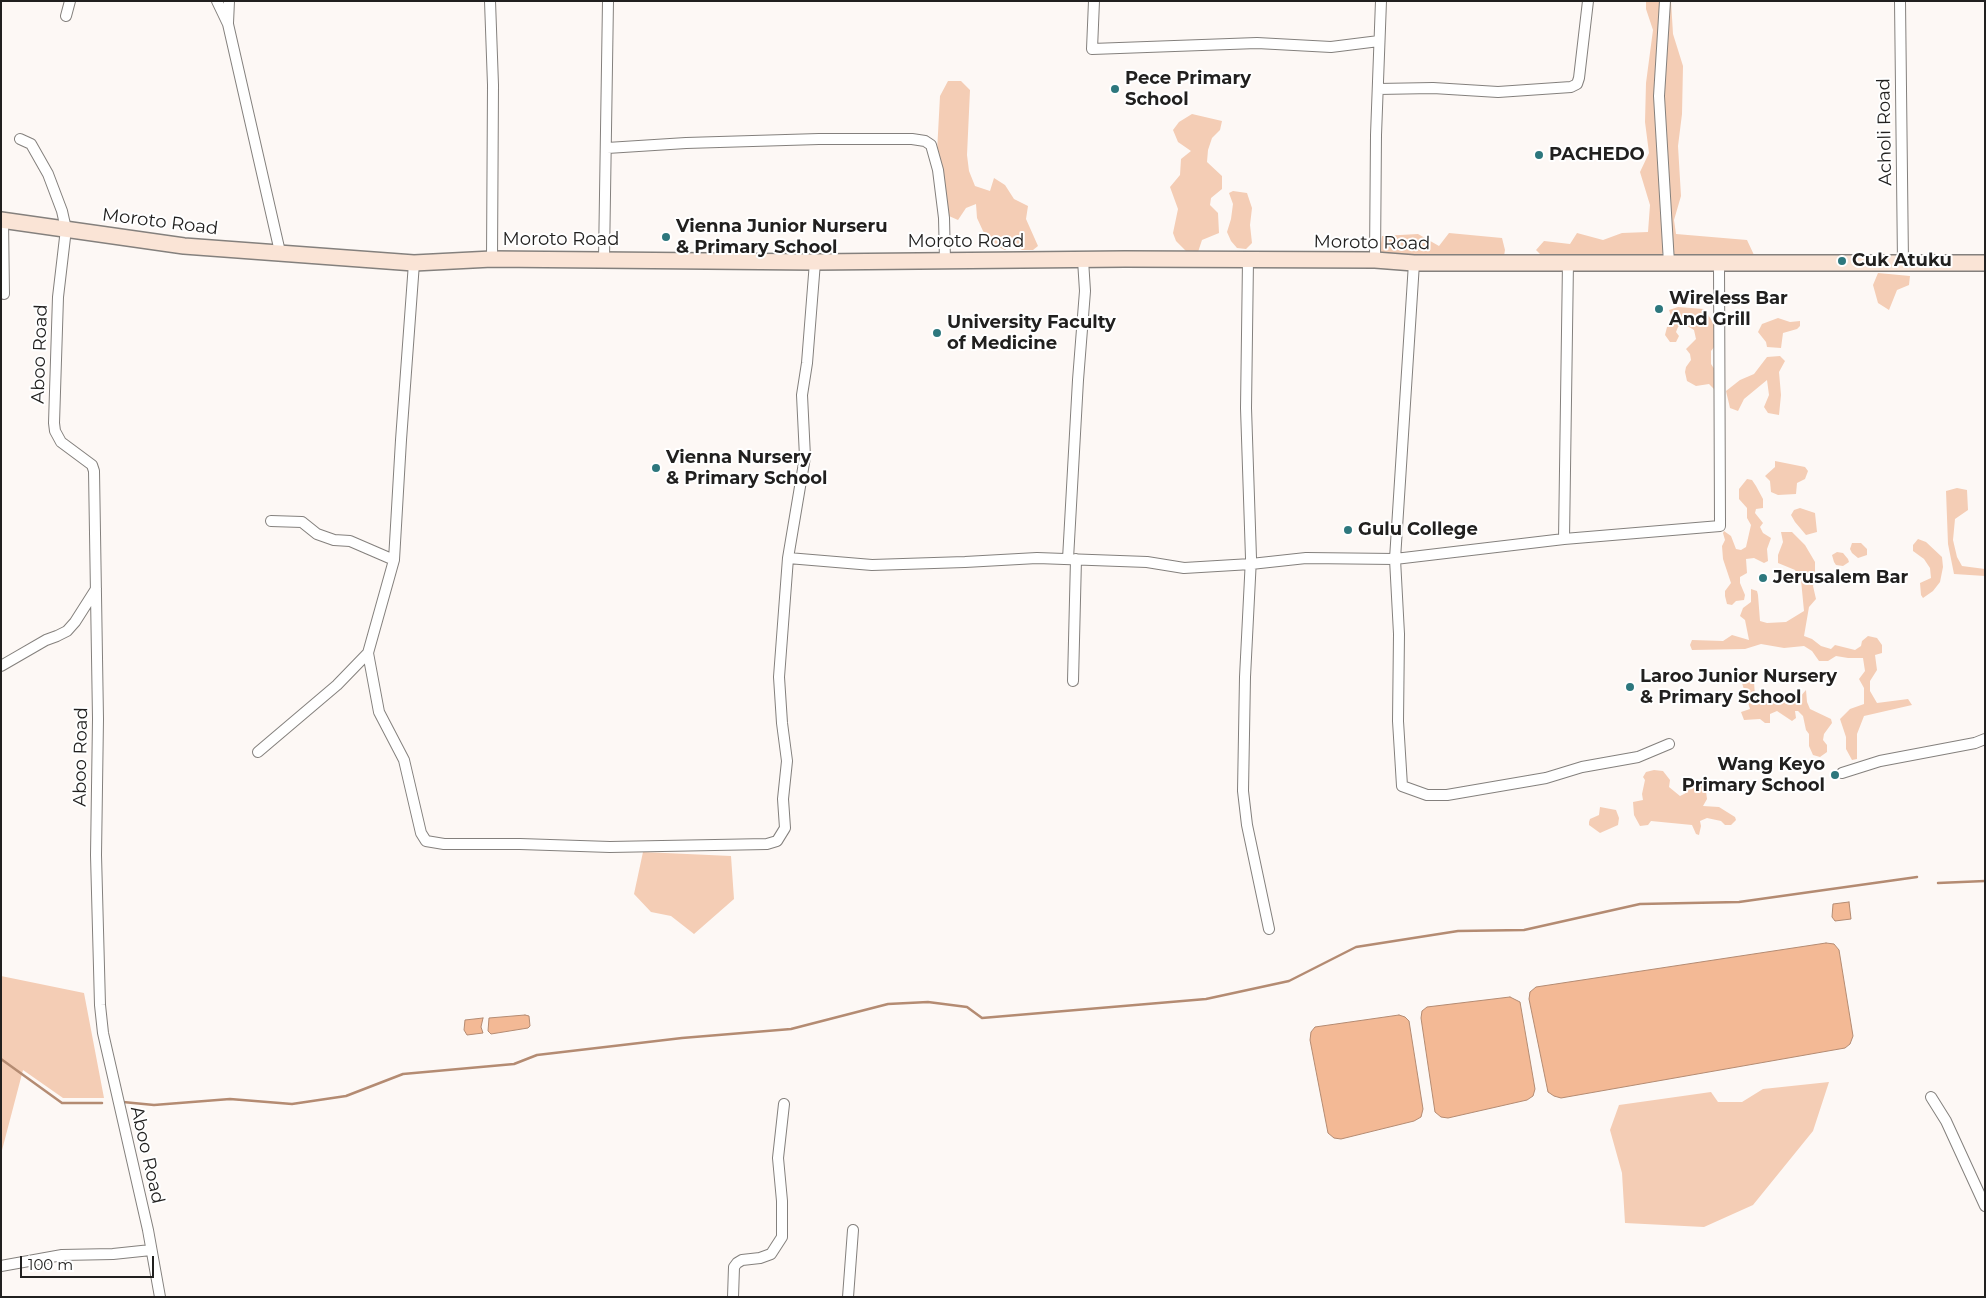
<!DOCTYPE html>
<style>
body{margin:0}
#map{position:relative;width:1986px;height:1298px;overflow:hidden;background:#fdf8f5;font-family:Montserrat,sans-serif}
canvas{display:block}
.frame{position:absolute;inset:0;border:2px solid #21201f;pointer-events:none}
.scale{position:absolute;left:20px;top:1256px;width:134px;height:22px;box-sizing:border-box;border:2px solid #21201f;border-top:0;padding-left:6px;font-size:15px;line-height:18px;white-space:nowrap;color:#21201f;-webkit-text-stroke:4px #fff;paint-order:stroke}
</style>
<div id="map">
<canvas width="1986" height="1298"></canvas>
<div class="frame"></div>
<div class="scale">100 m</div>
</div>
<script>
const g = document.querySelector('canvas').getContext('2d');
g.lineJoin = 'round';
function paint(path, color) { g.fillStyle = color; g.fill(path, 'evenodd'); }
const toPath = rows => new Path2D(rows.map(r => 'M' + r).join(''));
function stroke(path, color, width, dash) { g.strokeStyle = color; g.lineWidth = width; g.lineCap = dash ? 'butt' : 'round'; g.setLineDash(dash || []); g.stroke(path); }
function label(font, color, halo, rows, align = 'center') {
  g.font = font + ' Montserrat,sans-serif'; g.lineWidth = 4; g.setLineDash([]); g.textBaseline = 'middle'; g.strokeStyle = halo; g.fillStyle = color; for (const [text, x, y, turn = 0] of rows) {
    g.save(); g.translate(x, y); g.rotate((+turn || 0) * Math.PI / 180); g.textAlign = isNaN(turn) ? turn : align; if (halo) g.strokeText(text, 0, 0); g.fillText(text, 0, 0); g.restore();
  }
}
paint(toPath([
 [1646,1,1671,1,1673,34,1683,66,1682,114,1678,146,1681,196,1674,220,1676,234,1747,240,1754,255,1750,265,1684,261,1663,253,1655,260,1544,258,1536,250,1544,241,1570,244,1577,233,1603,240,1622,233,1648,232,1650,205,1640,172,1649,153,1645,122,1646,83,1653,30,1646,9],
 [948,81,961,81,970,90,967,155,969,171,975,186,990,191,994,178,1005,185,1014,199,1028,206,1026,219,1038,246,1033,250,1022,250,1012,243,1005,250,996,246,983,231,977,218,976,204,966,208,958,220,949,216,941,187,937,152,940,96],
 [1192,114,1222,121,1220,130,1212,138,1208,150,1207,162,1222,176,1222,189,1211,198,1210,205,1218,213,1219,233,1202,240,1198,252,1186,251,1176,241,1173,233,1178,209,1170,187,1180,175,1181,159,1191,151,1178,142,1173,130,1179,122],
 [1233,191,1247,193,1252,208,1250,225,1252,243,1246,249,1237,248,1231,241,1227,232,1231,219,1233,204,1229,193],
 [1449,233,1502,238,1505,250,1503,262,1379,258,1382,236,1418,234,1439,246],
 [1878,273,1910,276,1909,285,1897,290,1889,310,1878,303,1873,285],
 [1678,307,1704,309,1715,325,1715,346,1711,351,1711,364,1715,370,1716,391,1709,384,1696,386,1687,381,1685,372,1686,367,1691,360,1690,354,1686,349,1696,339,1694,330,1689,327,1678,327,1676,332,1679,336,1676,342,1670,342,1665,335,1667,327,1674,324,1669,310],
 [1778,318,1790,322,1800,321,1800,326,1797,329,1783,333,1781,348,1767,347,1766,342,1758,332,1762,324],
 [1780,356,1785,361,1779,372,1781,395,1779,415,1768,413,1764,407,1769,395,1767,380,1744,399,1738,411,1730,408,1726,391,1740,380,1754,374,1767,357],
 [1775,461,1805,467,1808,471,1805,479,1797,483,1796,494,1778,495,1771,492,1770,481,1765,476,1775,467],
 [1747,479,1752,480,1756,486,1763,499,1763,508,1756,509,1755,513,1763,523,1760,527,1763,533,1771,538,1767,549,1768,561,1764,563,1754,558,1746,559,1747,573,1740,577,1740,583,1745,595,1744,600,1736,601,1732,605,1727,604,1725,596,1725,591,1731,583,1723,559,1722,546,1725,540,1723,533,1724,531,1731,536,1736,549,1741,550,1746,547,1751,525,1747,518,1747,508,1739,499,1739,489],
 [1957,488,1967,490,1968,510,1955,519,1953,540,1957,557,1962,566,1985,569,1985,576,1954,574,1948,544,1946,491],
 [1800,508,1815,513,1817,532,1806,535,1795,522,1791,515,1794,510],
 [1781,532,1792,532,1805,545,1815,562,1815,580,1813,586,1816,599,1809,607,1804,636,1812,639,1821,646,1831,649,1835,645,1855,650,1861,646,1862,641,1868,636,1877,638,1882,645,1882,653,1875,655,1877,670,1870,681,1870,691,1877,703,1908,699,1912,705,1864,716,1857,734,1857,759,1852,760,1846,749,1846,737,1840,719,1850,709,1864,704,1864,688,1859,679,1865,671,1863,658,1848,658,1836,656,1828,661,1819,661,1812,651,1804,646,1784,648,1761,644,1745,649,1692,650,1690,645,1692,640,1723,641,1732,635,1749,640,1745,620,1740,616,1743,608,1751,602,1751,589,1757,591,1758,595,1760,621,1767,623,1786,622,1804,611,1801,580,1795,570,1778,563,1778,555,1783,542],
 [1918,539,1926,542,1942,557,1943,567,1940,582,1933,591,1923,598,1921,595,1920,583,1931,578,1930,568,1924,559,1913,551,1913,545],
 [1852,543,1861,543,1867,549,1867,555,1858,558,1852,553,1850,549],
 [1837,552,1843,553,1848,559,1849,562,1843,566,1836,565,1834,562,1832,555],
 [1743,672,1746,672,1749,678,1754,682,1755,696,1760,698,1780,698,1793,701,1799,698,1806,690,1807,702,1810,709,1831,719,1832,723,1824,734,1823,740,1827,745,1827,752,1820,757,1813,755,1809,746,1809,734,1806,730,1803,716,1798,711,1795,711,1796,718,1792,721,1777,711,1770,714,1770,723,1765,723,1760,719,1744,720,1741,712,1750,709,1742,683],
 [1654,770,1663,771,1670,780,1669,787,1680,796,1686,793,1689,788,1701,784,1706,791,1707,799,1703,806,1719,807,1735,817,1736,820,1731,825,1725,825,1721,821,1707,818,1700,821,1701,826,1699,835,1696,834,1692,825,1651,821,1648,825,1640,826,1634,815,1633,802,1643,800,1642,794,1645,780,1643,777,1646,772],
 [1600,807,1616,810,1619,818,1618,825,1600,833,1589,825,1589,822,1590,819,1599,815],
 [643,852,731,856,734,899,694,934,671,916,651,912,634,894],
 [1,976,84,993,104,1098,63,1098,23,1070,1,1154],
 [1829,1082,1813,1131,1753,1205,1704,1227,1625,1223,1622,1173,1610,1130,1619,1105,1711,1092,1718,1102,1742,1102,1763,1089]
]), '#f4cdb5');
const water = toPath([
 [1849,902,1851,919,1835,921,1832,917,1833,904,1849,902],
 [1826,943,1834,944,1839,950,1853,1036,1850,1044,1845,1048,1561,1098,1554,1096,1548,1092,1529,999,1530,992,1536,987,1826,943],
 [1510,997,1520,1002,1535,1089,1533,1096,1527,1100,1448,1118,1441,1117,1435,1112,1421,1018,1422,1011,1427,1007,1510,997],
 [525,1015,529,1016,530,1026,528,1028,491,1034,488,1031,489,1018,525,1015],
 [1399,1015,1405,1017,1409,1021,1423,1109,1421,1117,1414,1121,1341,1139,1334,1138,1328,1133,1310,1040,1311,1032,1315,1027,1399,1015],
 [483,1018,481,1027,483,1033,467,1035,464,1030,465,1020,483,1018]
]);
paint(water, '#f3b995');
stroke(water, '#b48b72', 1);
stroke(toPath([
 [1938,883,1985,881],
 [1,1059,62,1103,102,1103],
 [123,1102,154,1105,230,1099,292,1104,346,1096,403,1074,514,1064,537,1055,682,1038,791,1029,888,1004,928,1002,967,1007,982,1018,1206,999,1289,981,1356,947,1458,931,1524,930,1640,904,1739,902,1917,877]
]), '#b48b72', 2.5);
const street = toPath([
 [217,1,228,24,280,252],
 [490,1,493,85,492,259],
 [1094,1,1092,49,1257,43,1331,47,1379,41],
 [1665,1,1659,96,1669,263],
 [1900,1,1903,263],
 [66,16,70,1],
 [228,23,229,1],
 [1378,89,1433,88,1498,92,1571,87,1577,84,1579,78,1588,1],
 [20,139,31,144,48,174,62,211,66,229,58,297,54,423,55,431,61,442,92,465,94,471,98,719,96,855,100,1005,103,1033,148,1230,160,1297],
 [607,148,686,143,819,139,912,139,925,141,931,145,938,170,944,218,945,260],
 [3,220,4,294],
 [604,259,608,1],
 [1248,260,1246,408,1251,558,1245,677,1243,791,1247,825,1269,929],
 [1375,260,1376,135,1381,1],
 [414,263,401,440,394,560,368,653,379,712,404,760,421,833,426,841,444,844,520,844,610,847,767,844,777,841,785,828,783,799,787,761,782,723,779,677,788,558,805,457,802,395,807,363,815,262],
 [1414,263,1395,559,1399,634,1398,721,1402,786,1427,795,1447,795,1546,778,1582,767,1638,757,1669,744],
 [271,521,302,522,317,534,334,540,350,541,394,560],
 [1564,539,1568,262],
 [788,558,872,565,965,562,1037,558,1147,562,1184,568,1251,564,1306,558,1395,559,1564,539,1720,526,1719,264],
 [1068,559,1078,380,1085,291,1083,260],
 [1,666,46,640,57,636,67,631,75,622,96,589],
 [1073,681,1076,559],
 [258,752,337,685,368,653],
 [1842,773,1880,761,1975,743,1985,739],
 [1931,1097,1946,1121,1985,1206],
 [1,1266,62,1255,113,1254,151,1250],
 [733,1297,734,1267,737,1263,742,1260,760,1258,771,1254,782,1237,782,1201,778,1158,784,1104],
 [848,1297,853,1230]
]);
const secondary = toPath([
 [1,220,184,246,414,263,492,259,815,262,1125,259,1375,260,1414,263,1985,263]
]);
stroke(street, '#84807d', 12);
stroke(secondary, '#84807d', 18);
stroke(street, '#fff', 10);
stroke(secondary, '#fae4d6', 15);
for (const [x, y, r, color] of [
 [1115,89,5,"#2d777d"],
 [1539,155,5,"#2d777d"],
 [666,237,5,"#2d777d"],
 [1842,261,5,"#2d777d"],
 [1659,309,5,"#2d777d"],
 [937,333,5,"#2d777d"],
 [656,468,5,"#2d777d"],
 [1348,530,5,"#2d777d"],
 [1763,578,5,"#2d777d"],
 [1630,687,5,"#2d777d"],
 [1835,775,5,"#2d777d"]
]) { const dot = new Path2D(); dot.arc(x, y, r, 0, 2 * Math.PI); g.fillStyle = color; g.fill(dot); stroke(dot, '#fff', 2); }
label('bold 18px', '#21201f', '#fff', [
 ["Pece Primary",1125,79],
 ["School",1125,100],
 ["PACHEDO",1549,155],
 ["Vienna Junior Nurseru",676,227],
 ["& Primary School",676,248],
 ["Cuk Atuku",1852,261],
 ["Wireless Bar",1669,299],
 ["And Grill",1669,320],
 ["University Faculty",947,323],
 ["of Medicine",947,344],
 ["Vienna Nursery",666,458],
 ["& Primary School",666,479],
 ["Gulu College",1358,530],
 ["Jerusalem Bar",1773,578],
 ["Laroo Junior Nursery",1640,677],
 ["& Primary School",1640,698],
 ["Wang Keyo",1825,765,"right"],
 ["Primary School",1825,786,"right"]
], 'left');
label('18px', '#21201f', '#fff', [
 ["Acholi Road",1885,132,-91],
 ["Moroto Road",160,222,7],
 ["Moroto Road",561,240],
 ["Moroto Road",966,242],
 ["Moroto Road",1372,243,1],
 ["Aboo Road",40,354,-88],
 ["Aboo Road",81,757,-89],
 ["Aboo Road",147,1155,77]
]);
</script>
